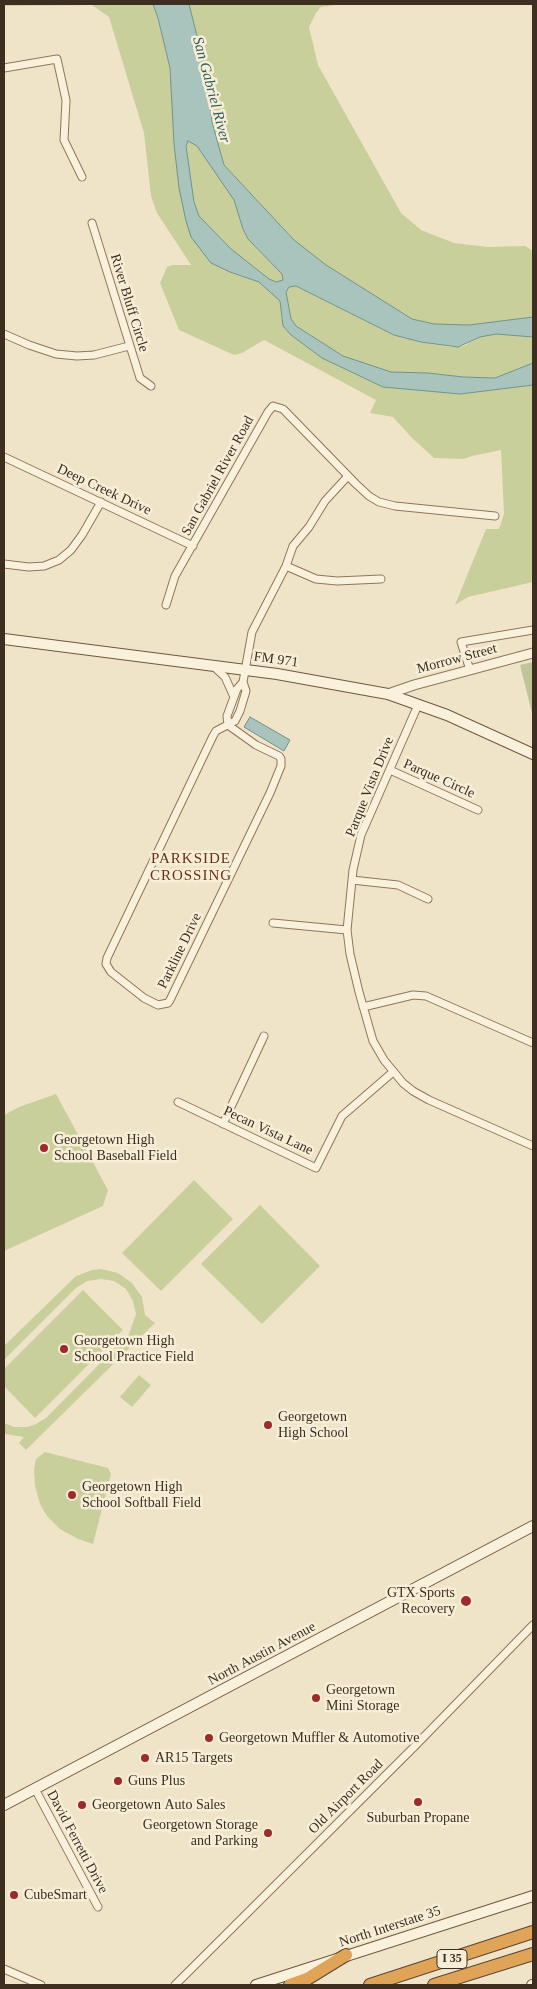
<!DOCTYPE html>
<style>
body{margin:0}
#map{position:relative;width:537px;height:1989px;overflow:hidden;background:#f0e4c8;font-family:"Times New Roman",serif}
canvas{display:block}
.frame{position:absolute;inset:0;border:5px solid #3d2e20;pointer-events:none}
</style>
<div id="map">
<canvas width="537" height="1989"></canvas>
<div class="frame"></div>
</div>
<script>
const g = document.querySelector('canvas').getContext('2d');
g.lineJoin = 'round';
function paint(path, color) { g.fillStyle = color; g.fill(path, 'evenodd'); }
const toPath = rows => new Path2D(rows.map(r => 'M' + r).join(''));
function stroke(path, color, width, dash) { g.strokeStyle = color; g.lineWidth = width; g.lineCap = dash ? 'butt' : 'round'; g.setLineDash(dash || []); g.stroke(path); }
function label(font, color, halo, rows, align = 'center') {
  g.font = font + ' "Times New Roman",serif'; g.lineWidth = 5; g.setLineDash([]); g.textBaseline = 'middle'; g.strokeStyle = halo; g.fillStyle = color; for (const [text, x, y, turn = 0] of rows) {
    g.save(); g.translate(x, y); g.rotate((+turn || 0) * Math.PI / 180); g.textAlign = isNaN(turn) ? turn : align; if (halo) g.strokeText(text, 0, 0); g.fillText(text, 0, 0); g.restore();
  }
}
paint(toPath([
 [4,4,153,4,158,18,170,68,179,188,230,272,259,282,273,293,280,301,283,326,291,335,322,358,383,387,460,394,533,385,533,582,468,597,455,605,486,529,499,529,504,514,501,450,472,456,464,459,434,458,413,439,393,417,370,413,376,400,264,340,242,353,234,355,179,330,160,283,167,267,172,265,191,265,157,213,151,196,144,133,109,17,92,5,4,6],
 [189,4,342,4,321,7,316,13,309,27,318,65,401,213,421,230,454,243,488,247,525,246,533,251,533,317,469,325,434,324,412,319,326,265,294,240,224,165,212,122,205,68],
 [188,141,197,146,234,200,243,229,248,239,282,274,283,280,276,282,269,280,231,249,199,216,195,208,186,146],
 [296,286,394,335,421,342,450,347,464,346,480,337,496,334,533,337,533,363,495,378,463,377,428,373,391,372,357,362,343,356,296,326,291,319,286,292,289,287],
 [56,1094,108,1190,103,1206,4,1251,4,1115,19,1107],
 [194,1180,233,1219,161,1291,122,1253],
 [260,1205,320,1266,262,1324,201,1264],
 [101,1269,118,1273,132,1283,142,1297,145,1315,155,1323,26,1450,19,1443,24,1437,4,1434,4,1423,14,1427,27,1427,34,1425,46,1418,129,1334,136,1314,133,1301,126,1289,114,1281,101,1279,87,1281,76,1288,4,1360,4,1346,76,1276,92,1270],
 [83,1290,123,1330,35,1418,4,1386,4,1369],
 [139,1375,151,1385,132,1407,120,1397],
 [45,1452,108,1468,111,1474,93,1544,78,1539,60,1529,47,1516,40,1504,35,1486,34,1469,36,1459]
]), '#c9cf9b');
paint(toPath([
 [533,662,533,717,520,665]
]), '#bfc49a');
const water = toPath([
 [153,4,189,4,205,68,212,122,224,165,294,240,326,265,412,319,434,324,469,325,533,317,533,337,496,334,480,337,458,347,421,342,394,335,296,286,289,287,286,292,291,319,296,326,343,356,391,372,428,373,463,377,495,378,533,363,533,385,460,394,383,387,322,358,291,335,283,326,280,301,259,282,230,272,211,263,191,237,186,221,179,188,174,144,170,68,158,18,153,4],
 [188,141,197,146,234,200,243,229,248,239,282,274,283,280,276,282,269,279,231,249,199,216,194,202,186,146,188,141],
 [250,717,290,740,284,751,244,727,250,717]
]);
paint(water, '#a9c4bc');
stroke(water, '#6f938a', 1);
const minor = toPath([
 [4,68,57,59,66,100,64,140,82,177],
 [92,223,140,378,151,386],
 [4,334,29,345,56,354,77,356,94,355,129,346],
 [4,457,193,546],
 [4,564,29,567,44,566,59,560,71,550,82,535,101,502],
 [286,566,316,579,337,581,381,579],
 [166,605,175,576,268,412,273,406,283,409,356,484,369,496,379,502,395,506,495,516],
 [213,666,225,677,234,697],
 [470,670,461,642,533,630],
 [418,705,361,835,353,870,347,930,350,954,359,992,373,1041,384,1060,403,1083,413,1091,429,1100,533,1146],
 [228,725,256,745,279,756,281,759,281,766,270,793,170,1000,168,1003,158,1005,144,998,111,972,106,964,107,958,213,736,216,731,235,721,240,711,246,691,243,682],
 [228,725,227,716,237,689,243,682,252,632,286,566,293,546,309,527,325,501,348,476],
 [390,770,478,810],
 [352,880,398,885,428,899],
 [273,923,347,930],
 [363,1007,413,995,426,996,533,1043],
 [178,1102,316,1168,342,1116,393,1072],
 [223,1124,264,1036],
 [35,1789,98,1907],
 [4,1969,41,1985],
 [175,1985,413,1748,533,1625]
]);
const tertiary = toPath([
 [388,694,414,685,533,653]
]);
const secondary = toPath([
 [4,639,277,674,388,694,447,715,533,754],
 [4,1805,533,1526],
 [256,1985,533,1896],
 [532,1985,533,1985]
]);
const motorway = toPath([
 [290,1985,307,1979,346,1955],
 [370,1985,533,1932],
 [434,1985,533,1954]
]);
stroke(minor, '#8d765c', 9);
stroke(tertiary, '#8d765c', 11);
stroke(secondary, '#6f573f', 12);
stroke(motorway, '#5b4430', 14);
stroke(minor, '#faf1dc', 7);
stroke(tertiary, '#faf1dc', 9);
stroke(secondary, '#faf1dc', 10);
stroke(motorway, '#e0a458', 12);
for (const [x, y, r, color] of [
 [44,1148,5,"#9e2a2b"],
 [64,1349,5,"#9e2a2b"],
 [268,1425,5,"#9e2a2b"],
 [72,1495,5,"#9e2a2b"],
 [466,1601,6,"#9e2a2b"],
 [316,1698,5,"#9e2a2b"],
 [209,1738,5,"#9e2a2b"],
 [145,1758,5,"#9e2a2b"],
 [118,1781,5,"#9e2a2b"],
 [418,1802,5,"#9e2a2b"],
 [82,1805,5,"#9e2a2b"],
 [268,1833,5,"#9e2a2b"],
 [14,1895,5,"#9e2a2b"]
]) { const dot = new Path2D(); dot.arc(x, y, r, 0, 2 * Math.PI); g.fillStyle = color; g.fill(dot); stroke(dot, '#f7eed8', 2); }
for (const [x, y, w] of [
 [452,1959,30]
]) { const box = new Path2D(); box.roundRect(x - w / 2, y - 9.5, w, 19, 4); g.fillStyle = '#f7eed8'; g.fill(box); stroke(box, '#3d2e20', 1); }
label('bold 12px', '#3d2e20', null, [
 ["I 35",452,1959]
]);
label('14px', '#3d2e20', '#f7eed8', [
 ["River Bluff Circle",129,303,73],
 ["San Gabriel River Road",218,476,-61],
 ["Deep Creek Drive",104,490,25],
 ["Morrow Street",457,659,-15],
 ["FM 971",276,660,8],
 ["Parque Circle",439,779,24],
 ["Parque Vista Drive",370,787,-68],
 ["Parkline Drive",180,951,-64],
 ["Pecan Vista Lane",268,1131,25],
 ["North Austin Avenue",262,1654,-28],
 ["Old Airport Road",346,1797,-45],
 ["David Ferretti Drive",77,1842,62],
 ["North Interstate 35",390,1927,-18]
]);
label('14px', '#3d2e20', '#f7eed8', [
 ["Georgetown High",54,1140],
 ["School Baseball Field",54,1156],
 ["Georgetown High",74,1341],
 ["School Practice Field",74,1357],
 ["Georgetown",278,1417],
 ["High School",278,1433],
 ["Georgetown High",82,1487],
 ["School Softball Field",82,1503],
 ["GTX Sports",455,1593,"right"],
 ["Recovery",455,1609,"right"],
 ["Georgetown",326,1690],
 ["Mini Storage",326,1706],
 ["Georgetown Muffler & Automotive",219,1738],
 ["AR15 Targets",155,1758],
 ["Guns Plus",128,1781],
 ["Georgetown Auto Sales",92,1805],
 ["Suburban Propane",418,1818,"center"],
 ["Georgetown Storage",258,1825,"right"],
 ["and Parking",258,1841,"right"],
 ["CubeSmart",24,1895]
], 'left');
label('italic 15px', '#2f5d5a', '#f7eed8', [
 ["San Gabriel River",211,90,75]
]);
g.letterSpacing = '1px';
label('15px', '#6b2e1e', '#f7eed8', [
 ["PARKSIDE",191,859],
 ["CROSSING",191,876]
]);
g.letterSpacing = '0px';
</script>
